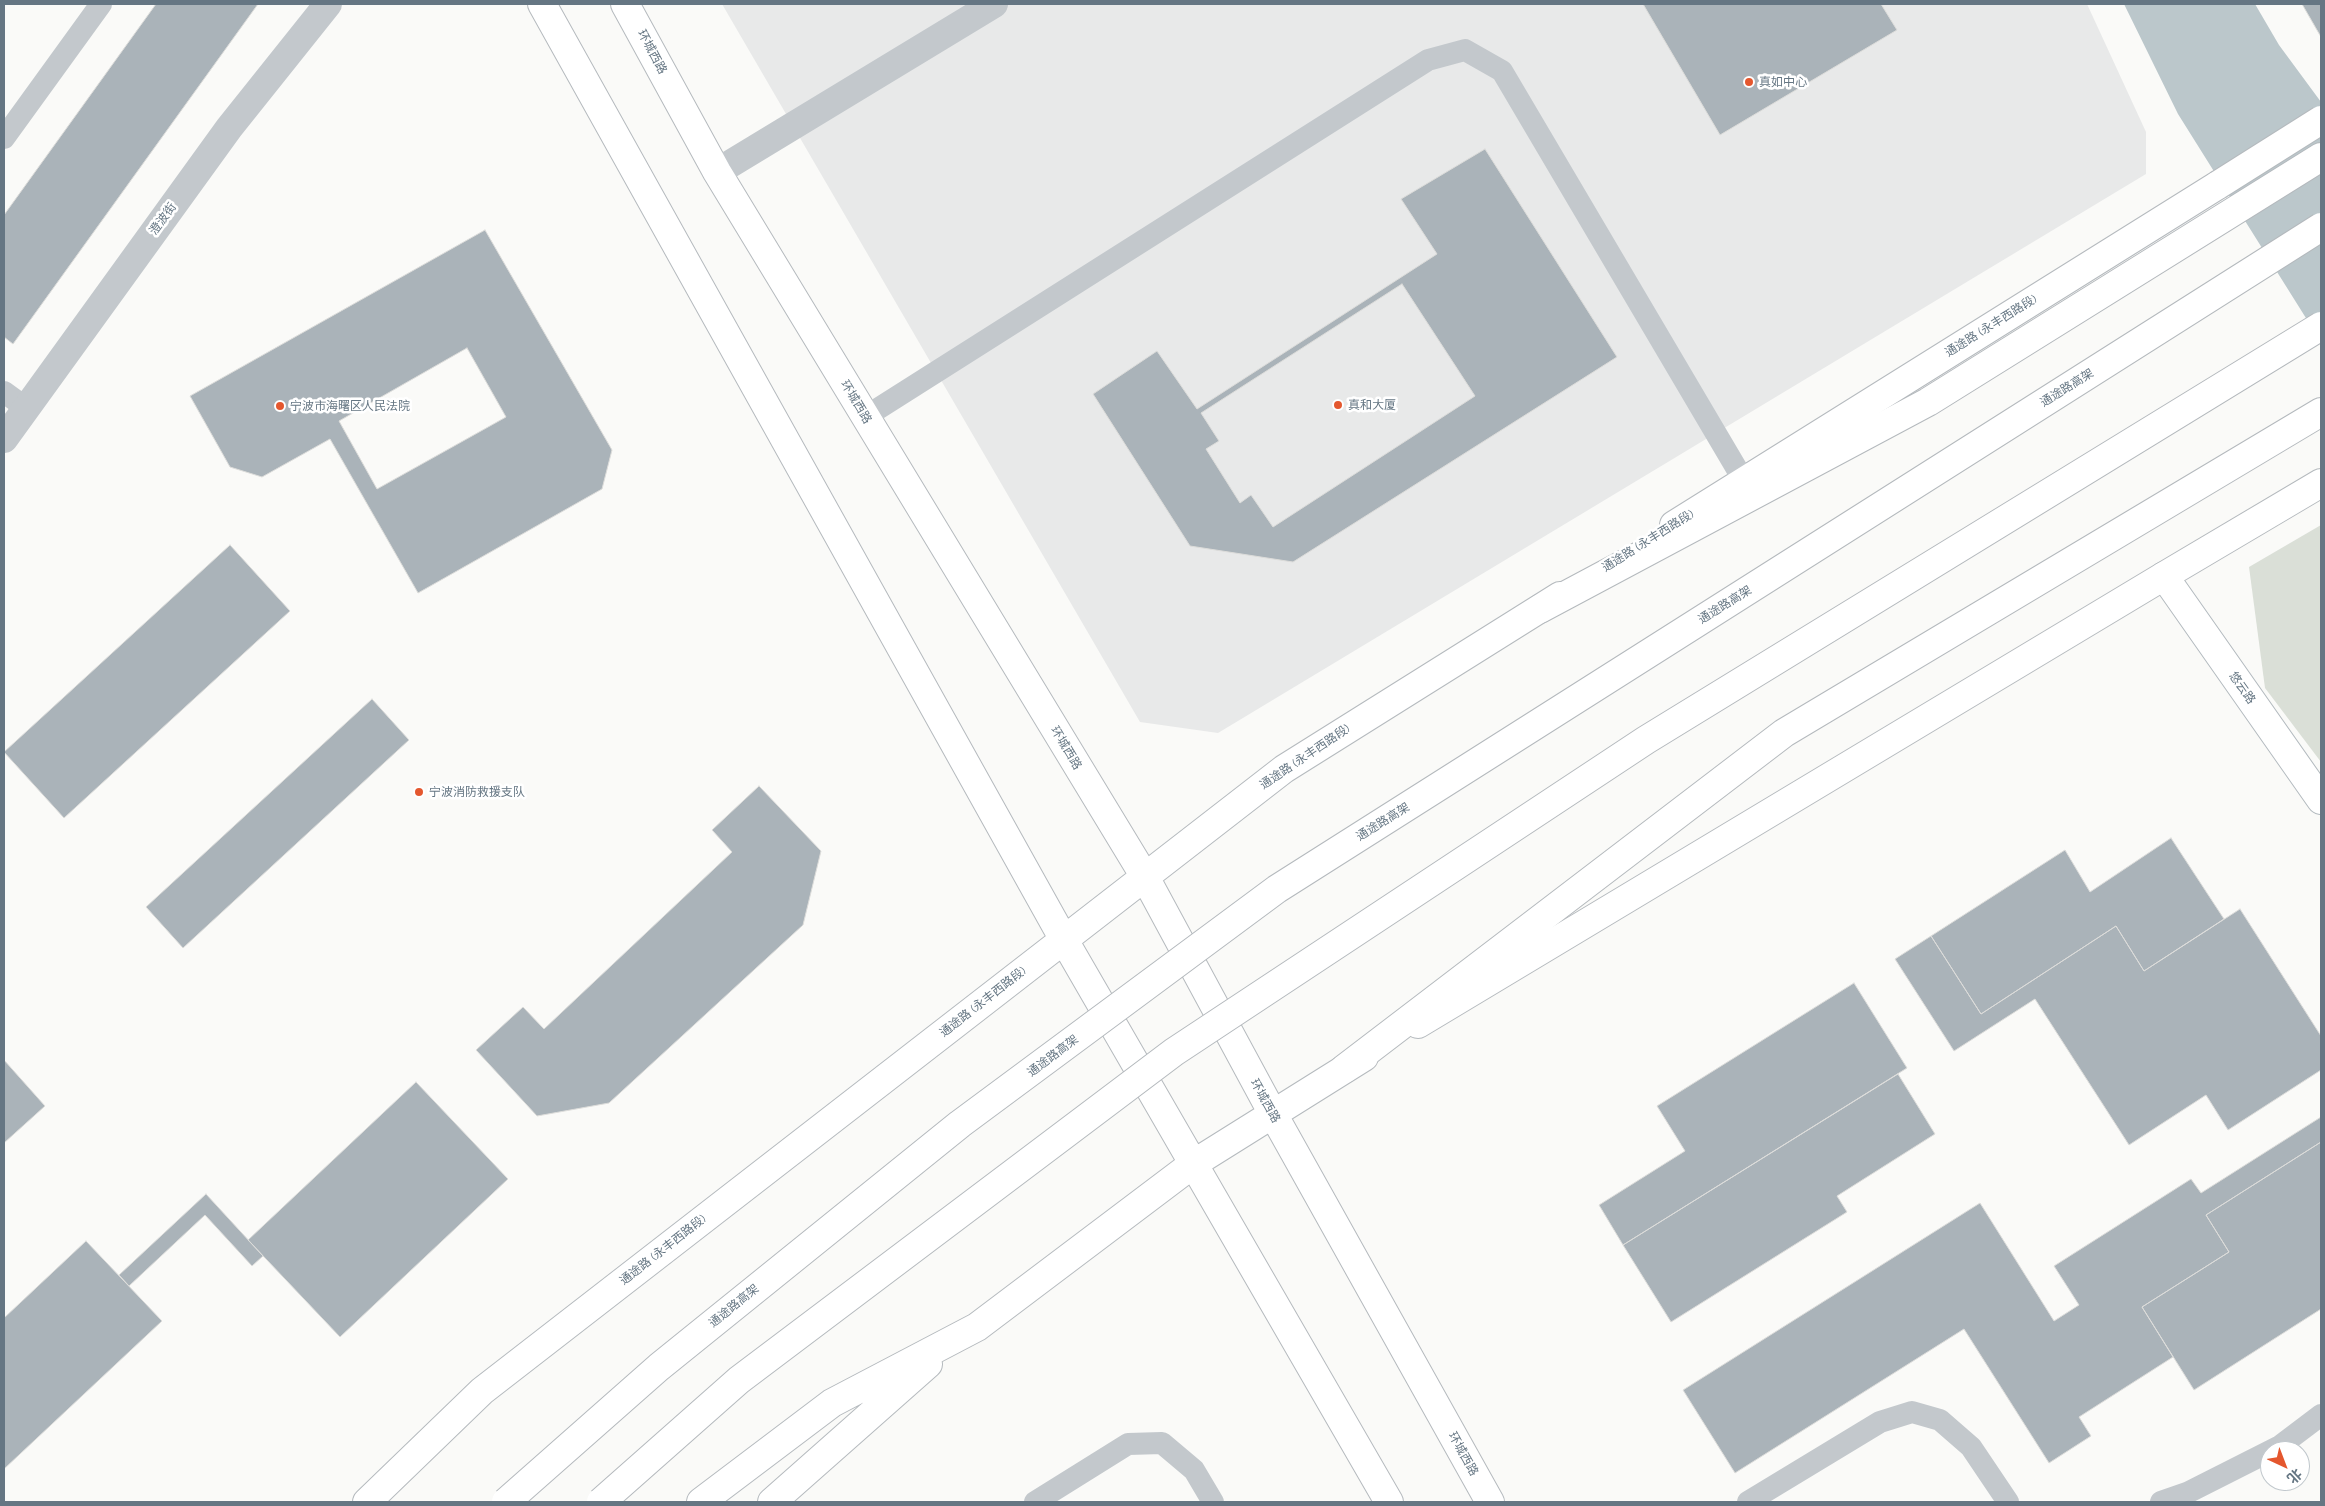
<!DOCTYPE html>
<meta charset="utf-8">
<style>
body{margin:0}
#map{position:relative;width:2325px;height:1506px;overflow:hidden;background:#fafaf8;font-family:Raleway,"Noto Sans SC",sans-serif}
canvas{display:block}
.frame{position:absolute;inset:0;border:5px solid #657683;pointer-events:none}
.north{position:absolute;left:2260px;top:1441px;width:50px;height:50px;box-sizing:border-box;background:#fff;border:1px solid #c1c8cd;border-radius:50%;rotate:137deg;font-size:14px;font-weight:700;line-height:20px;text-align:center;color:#657683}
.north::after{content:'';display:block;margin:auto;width:18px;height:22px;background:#e4572e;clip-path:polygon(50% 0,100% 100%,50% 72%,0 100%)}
</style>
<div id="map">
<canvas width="2325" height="1506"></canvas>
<div class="frame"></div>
<div class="north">北</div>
</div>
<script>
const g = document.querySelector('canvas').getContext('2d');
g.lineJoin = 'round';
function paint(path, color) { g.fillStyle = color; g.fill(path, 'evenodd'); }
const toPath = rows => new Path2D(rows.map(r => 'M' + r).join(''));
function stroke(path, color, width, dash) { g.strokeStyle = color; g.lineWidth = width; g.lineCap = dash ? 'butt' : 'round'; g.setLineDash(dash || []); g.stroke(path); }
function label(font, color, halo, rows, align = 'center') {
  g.font = font + ' Raleway,"Noto Sans SC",sans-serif'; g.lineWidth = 5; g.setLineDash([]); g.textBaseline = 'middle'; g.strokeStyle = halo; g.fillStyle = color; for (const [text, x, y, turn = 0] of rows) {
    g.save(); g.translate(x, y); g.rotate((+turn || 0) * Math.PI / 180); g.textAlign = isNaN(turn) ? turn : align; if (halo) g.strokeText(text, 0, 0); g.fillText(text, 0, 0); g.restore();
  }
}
paint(toPath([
 [722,4,2087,4,2146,132,2146,174,1218,733,1140,722]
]), '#e8e9e9');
paint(toPath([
 [2321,525,2321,762,2265,688,2249,567]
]), '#dadfd7');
paint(toPath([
 [2124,4,2255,4,2279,45,2321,102,2321,342,2178,114]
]), '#bbc7cb');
const building = toPath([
 [156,4,258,4,13,344,4,337,4,215,156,4],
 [1643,4,1881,4,1897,30,1720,135,1643,4],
 [2302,4,2321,4,2321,37,2302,4],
 [1485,149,1617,357,1293,562,1190,546,1093,394,1157,351,1197,409,1437,254,1401,199,1485,149],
 [485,230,612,450,602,489,418,593,330,439,262,477,230,467,190,396,485,230],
 [467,348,506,417,377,489,339,421,467,348],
 [1402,284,1475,396,1273,527,1251,495,1240,503,1206,449,1219,441,1201,413,1402,284],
 [230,545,290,611,64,818,4,752,230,545],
 [372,699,409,740,183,948,146,907,372,699],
 [759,786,821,851,803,925,609,1103,537,1116,476,1050,523,1007,544,1029,732,852,712,830,759,786],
 [2171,838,2224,919,2144,971,2116,926,1981,1014,1931,936,2065,850,2090,892,2171,838],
 [2240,909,2321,1036,2321,1070,2228,1130,2206,1095,2129,1145,2035,999,1954,1051,1895,959,1931,936,1981,1014,2116,926,2144,971,2240,909],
 [1854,983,1907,1068,1623,1245,1599,1205,1685,1151,1657,1106,1854,983],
 [4,1060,45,1106,4,1143,4,1060],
 [1898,1074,1935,1134,1837,1196,1847,1212,1671,1322,1623,1245,1898,1074],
 [416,1082,508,1179,340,1337,248,1240,416,1082],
 [2321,1117,2321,1142,2206,1215,2229,1252,2142,1307,2173,1357,2079,1417,2091,1436,2049,1463,1964,1329,1735,1473,1683,1390,1980,1203,2054,1321,2079,1305,2054,1266,2191,1179,2201,1193,2321,1117],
 [2321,1142,2321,1309,2194,1390,2142,1307,2229,1252,2206,1215,2321,1142],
 [206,1194,263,1256,252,1266,205,1215,129,1286,119,1275,206,1194],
 [86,1241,162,1321,4,1469,4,1318,86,1241]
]);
paint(building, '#aab3b9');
stroke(building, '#dcdcda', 1);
const secondary = toPath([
 [2164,576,2321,800]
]);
const primary = toPath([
 [542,4,1064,940,1389,1502],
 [625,4,717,172,1145,877,1273,1114,1490,1502],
 [1674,525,2218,185],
 [1418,1024,2164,576,2321,483],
 [367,1502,482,1391,1284,769,1560,596],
 [701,1502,832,1403,977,1327,1193,1164,1364,1057],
 [772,1502,928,1364]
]);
const highway = toPath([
 [1540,609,1928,402,2321,157],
 [1344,1069,1784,733,2321,412]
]);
stroke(secondary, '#b3babf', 30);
stroke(primary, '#b5babe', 30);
stroke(highway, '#b4b9bd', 30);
stroke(toPath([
 [4,138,101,4],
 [4,392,26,408],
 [865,417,1428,60,1465,50,1502,71,1744,481],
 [1035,1502,1128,1444,1162,1443,1194,1470,1213,1502],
 [1748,1502,1880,1422,1912,1412,1940,1420,1971,1447,2008,1502],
 [2161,1502,2187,1493,2280,1446,2321,1415]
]), '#c3c8cc', 22);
stroke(toPath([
 [717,172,994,4],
 [4,439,229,128,328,4]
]), '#c3c8cc', 28);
stroke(secondary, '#fff', 28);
stroke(primary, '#fff', 28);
stroke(highway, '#fff', 28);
const primaryBridge = toPath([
 [2218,185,2321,120]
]);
const highwayBridge = toPath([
 [506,1502,659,1367,960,1124,1277,889,2321,227],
 [601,1502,739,1380,1174,1052,1646,740,2321,326]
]);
stroke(primaryBridge, '#b5babe', 30, []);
stroke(highwayBridge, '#b4b9bd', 30, []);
stroke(primaryBridge, '#fff', 28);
stroke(highwayBridge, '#fff', 28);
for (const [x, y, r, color] of [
 [1749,82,5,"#e4572e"],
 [1338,405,5,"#e4572e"],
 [280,406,5,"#e4572e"],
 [419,792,5,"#e4572e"]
]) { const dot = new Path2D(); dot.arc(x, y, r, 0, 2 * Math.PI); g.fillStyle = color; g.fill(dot); stroke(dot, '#fff', 2); }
label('12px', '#657683', '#fff', [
 ["环城西路",652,52,62],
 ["澄波街",163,219,-54],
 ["通途路 (永丰西路段)",1991,326,-32],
 ["通途路高架",2067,388,-32],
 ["环城西路",856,402,59],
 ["通途路 (永丰西路段)",1648,541,-32],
 ["通途路高架",1725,605,-32],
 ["悠云路",2242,688,55],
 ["环城西路",1066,748,59],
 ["通途路 (永丰西路段)",1305,757,-34],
 ["通途路高架",1383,822,-32],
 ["通途路 (永丰西路段)",983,1002,-38],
 ["通途路高架",1053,1056,-37],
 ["环城西路",1265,1101,61],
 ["通途路 (永丰西路段)",663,1250,-38],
 ["通途路高架",734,1306,-39],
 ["环城西路",1463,1454,61]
]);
label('12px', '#657683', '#fff', [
 ["真如中心",1759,82],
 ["真和大厦",1348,405],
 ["宁波市海曙区人民法院",290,406],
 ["宁波消防救援支队",429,792]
], 'left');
</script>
